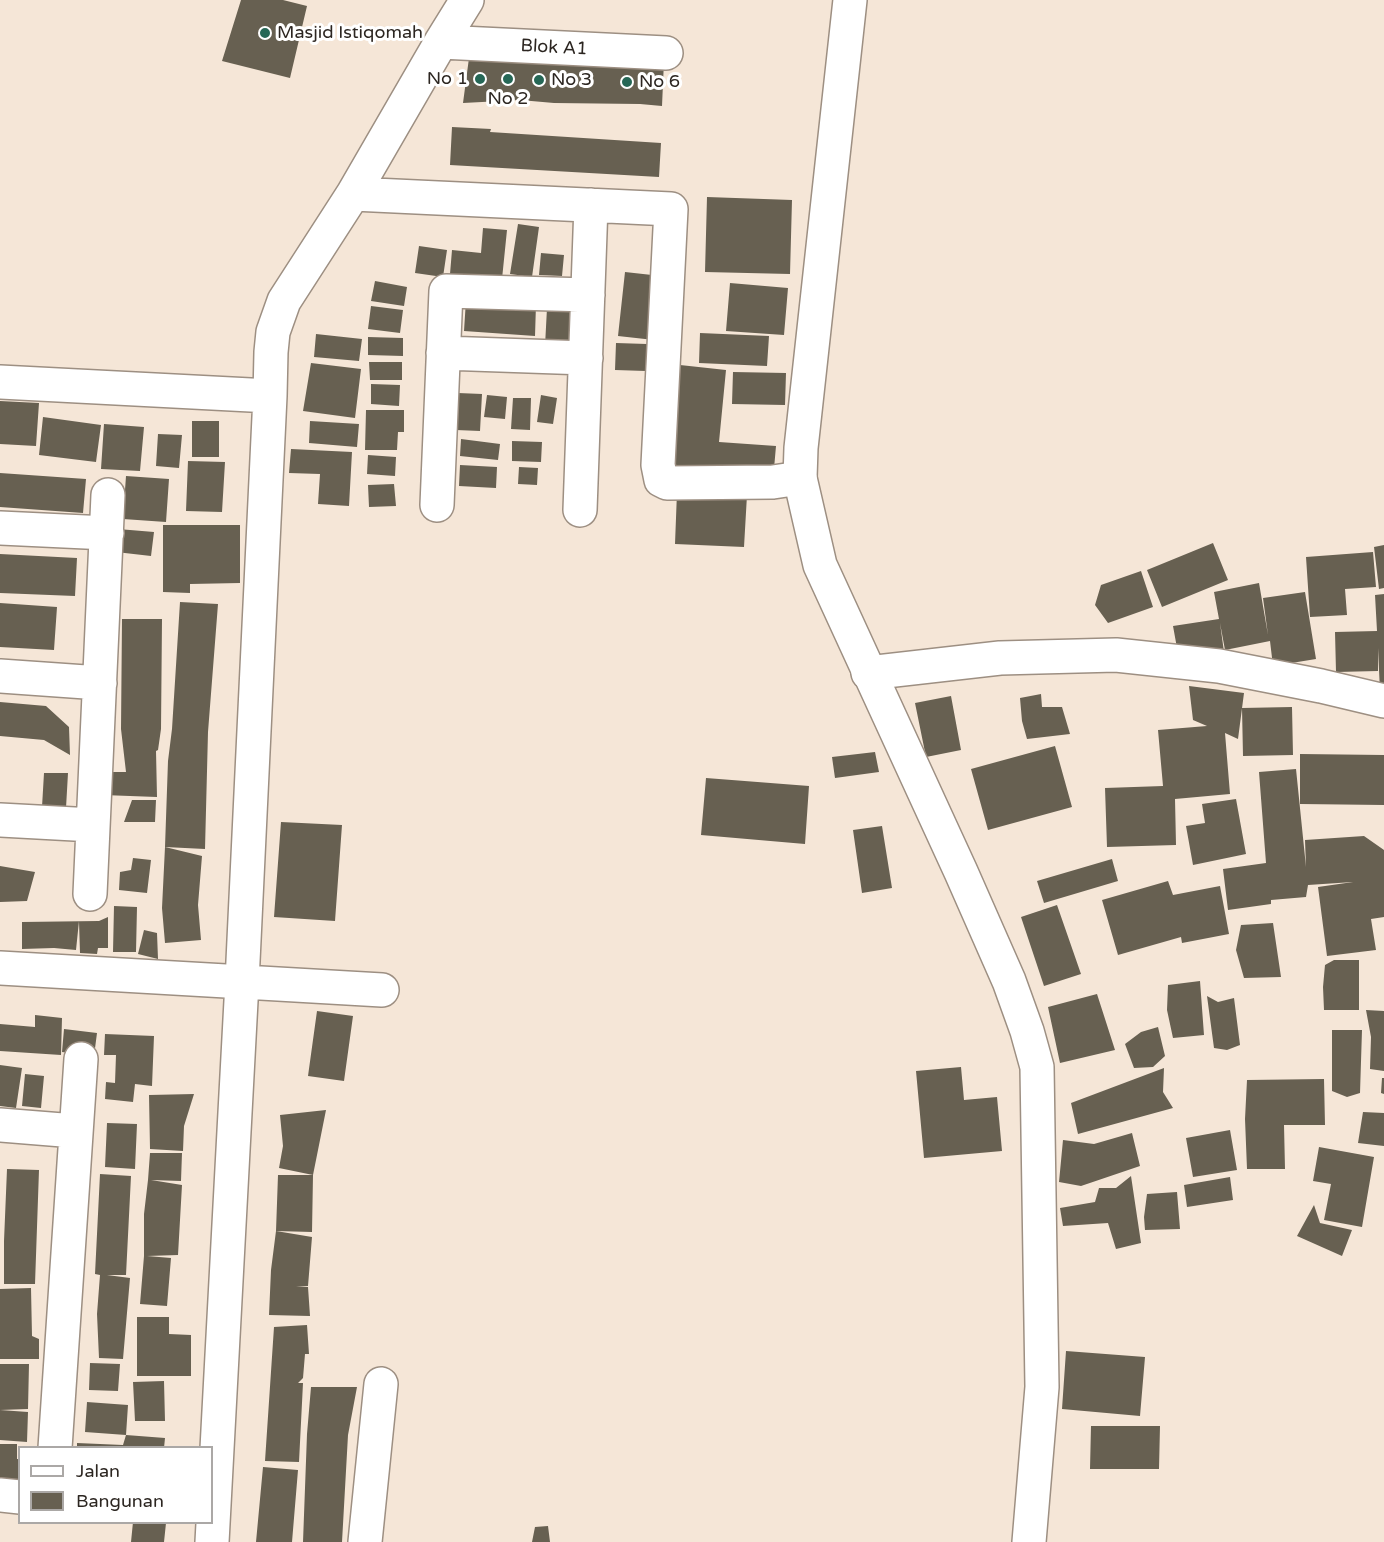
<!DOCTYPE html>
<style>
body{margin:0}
#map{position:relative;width:1384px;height:1542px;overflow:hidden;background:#f5e6d7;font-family:"Varela Round",sans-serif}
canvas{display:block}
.legend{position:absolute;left:18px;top:1446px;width:195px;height:78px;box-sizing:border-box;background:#fff;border:2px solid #aba8a6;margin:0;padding:8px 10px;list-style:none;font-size:18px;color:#2c2621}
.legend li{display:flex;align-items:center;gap:12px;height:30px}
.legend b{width:30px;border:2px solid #aba8a6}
</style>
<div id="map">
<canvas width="1384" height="1542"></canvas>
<ul class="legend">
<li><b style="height:8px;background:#fff"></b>Jalan</li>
<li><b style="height:16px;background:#676051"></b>Bangunan</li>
</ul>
</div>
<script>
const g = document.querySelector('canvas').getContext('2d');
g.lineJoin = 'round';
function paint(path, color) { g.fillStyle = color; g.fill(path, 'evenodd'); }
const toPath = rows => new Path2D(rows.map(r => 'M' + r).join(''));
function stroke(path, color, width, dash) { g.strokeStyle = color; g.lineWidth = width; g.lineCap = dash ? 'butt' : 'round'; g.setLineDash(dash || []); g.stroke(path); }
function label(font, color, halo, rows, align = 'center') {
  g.font = font + ' "Varela Round",sans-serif'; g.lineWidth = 6; g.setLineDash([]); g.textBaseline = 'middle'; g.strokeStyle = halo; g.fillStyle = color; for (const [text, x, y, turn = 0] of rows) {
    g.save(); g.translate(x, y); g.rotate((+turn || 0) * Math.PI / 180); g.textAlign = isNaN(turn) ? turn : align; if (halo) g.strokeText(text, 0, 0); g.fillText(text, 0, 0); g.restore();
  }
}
paint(toPath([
 [241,0,283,0,307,6,290,78,222,61],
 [469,58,664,61,662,106,640,104,554,103,520,100,463,103],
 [452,127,491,129,490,132,661,143,659,177,450,165],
 [707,197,792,200,790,274,705,272],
 [518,224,539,227,532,277,510,274],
 [483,228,507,230,502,279,450,274,452,250,481,253],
 [419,246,447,250,443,277,415,273],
 [541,253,564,255,562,276,539,275],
 [625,272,661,276,654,340,618,336],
 [375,281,407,287,404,306,371,301],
 [730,283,788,288,784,335,726,331],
 [466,300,536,304,535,336,464,331],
 [371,306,403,310,400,333,368,329],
 [547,308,572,309,570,347,545,346],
 [700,333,769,336,767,366,699,363],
 [316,334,362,339,359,361,314,357],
 [368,337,403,338,403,356,368,355],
 [616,343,647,344,646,371,615,370],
 [369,362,402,362,402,380,370,380],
 [311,363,361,369,355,418,303,411],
 [680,365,726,370,719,442,776,446,773,480,670,471],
 [733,372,786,373,785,405,732,404],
 [371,384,400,385,399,406,371,404],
 [458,393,482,394,480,431,456,430],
 [487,395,507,397,505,419,484,417],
 [541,395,557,398,553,424,537,422],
 [513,398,531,398,530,430,511,429],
 [0,401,39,403,36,446,0,444],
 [366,410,404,410,404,432,398,432,397,450,365,450],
 [43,417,101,425,96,462,39,455],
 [192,421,219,421,219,457,192,457],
 [310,421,359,424,357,447,309,443],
 [104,424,144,427,140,471,101,469],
 [158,434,182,435,179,468,156,466],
 [461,439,500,444,498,460,460,456],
 [512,441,542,442,541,462,512,461],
 [291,449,352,452,349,506,318,504,320,474,289,473],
 [368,455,396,457,395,476,367,474],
 [188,461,225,462,222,512,186,511],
 [460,465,497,467,496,488,459,486],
 [519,467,538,468,537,485,518,484],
 [0,473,86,479,83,513,0,507],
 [126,476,169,479,166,522,123,519],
 [394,484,396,506,369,507,368,485],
 [677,492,747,495,744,547,675,544],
 [163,525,240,525,240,583,190,584,190,593,163,592],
 [118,529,154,532,151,556,116,552],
 [1213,543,1228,580,1162,607,1147,570],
 [1384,545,1384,588,1379,589,1374,547],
 [1373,552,1376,587,1345,589,1347,615,1310,617,1306,557],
 [0,554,77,558,75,596,0,593],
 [1141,571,1153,607,1108,623,1095,605,1101,585],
 [1259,583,1268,635,1263,598,1305,592,1316,659,1273,666,1270,641,1225,650,1220,623,1224,652,1179,659,1173,626,1219,619,1214,592],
 [1384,594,1384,691,1380,691,1378,648,1378,671,1336,672,1335,632,1377,631,1375,595],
 [180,602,218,604,208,732,205,849,165,847,168,761,172,729],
 [0,603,57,607,54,650,0,647],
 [122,619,162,619,161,729,158,750,156,751,157,797,103,795,104,772,126,772,121,729],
 [1189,686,1244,693,1238,739,1225,733,1230,794,1175,799,1176,845,1107,847,1105,788,1163,786,1158,730,1207,726,1193,720],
 [1041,694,1042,707,1062,707,1070,734,1027,739,1022,721,1020,698],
 [951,696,961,750,926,757,915,703],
 [0,702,46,706,69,727,70,755,44,740,0,736],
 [1292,707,1293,755,1243,756,1242,708],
 [1055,746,1072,807,988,830,971,769],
 [875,752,879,772,835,778,832,757],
 [1300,754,1384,755,1384,805,1300,804],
 [1296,769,1306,867,1305,840,1364,836,1384,850,1384,917,1371,919,1376,950,1327,956,1318,887,1353,882,1308,885,1306,897,1271,900,1271,904,1228,910,1223,869,1266,863,1259,772],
 [44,773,68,773,66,808,42,807],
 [706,778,809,786,805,844,701,835],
 [1236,799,1246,854,1193,865,1186,826,1205,823,1202,804],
 [132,800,156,800,155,822,124,822],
 [281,822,342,825,335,921,274,917],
 [882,826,892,888,862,893,853,830],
 [165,847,202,856,198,905,201,940,165,943,162,908],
 [133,858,151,860,147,893,119,890,120,872,131,870],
 [1112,859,1118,881,1044,903,1037,881],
 [0,866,35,872,27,901,0,902],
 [1168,881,1173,895,1220,886,1229,934,1182,943,1181,937,1118,955,1102,900],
 [1057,905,1081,974,1044,986,1021,917],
 [114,906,137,907,136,952,113,952],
 [108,917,108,948,98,948,97,954,80,953,79,921,76,950,54,948,22,949,22,922,99,921],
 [1273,923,1281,977,1244,978,1236,950,1241,925],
 [144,930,157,933,158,959,138,954],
 [1334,960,1359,960,1359,1010,1324,1010,1323,987,1325,965],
 [1200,981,1204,1035,1173,1038,1167,1010,1168,985],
 [1097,994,1115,1050,1060,1063,1048,1007],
 [1207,996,1218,1002,1234,998,1240,1045,1227,1050,1214,1048],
 [1366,1010,1384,1011,1384,1071,1370,1069,1371,1037],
 [317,1011,353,1016,344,1081,308,1076],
 [35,1015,62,1018,61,1055,0,1051,0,1024,35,1027],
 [1158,1027,1165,1056,1153,1067,1134,1068,1125,1044,1141,1032],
 [64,1029,97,1033,94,1056,62,1052],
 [1332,1030,1362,1030,1360,1093,1347,1097,1332,1091],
 [105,1034,154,1036,152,1086,135,1084,133,1102,105,1099,106,1082,115,1083,116,1055,104,1055],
 [0,1065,22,1068,16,1108,0,1106],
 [961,1067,964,1100,997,1097,1002,1151,924,1158,916,1071],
 [1164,1068,1163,1092,1173,1108,1078,1134,1071,1103],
 [25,1074,44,1076,41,1108,22,1106],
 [1382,1078,1384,1078,1384,1094,1381,1093],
 [1324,1079,1325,1125,1284,1125,1285,1169,1247,1169,1245,1119,1247,1080],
 [194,1094,184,1126,183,1151,150,1149,149,1095],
 [326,1110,313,1175,279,1168,283,1146,280,1115],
 [1363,1112,1384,1113,1384,1146,1358,1143],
 [107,1123,137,1124,135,1169,105,1167],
 [1230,1130,1237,1170,1193,1177,1186,1138],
 [1132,1133,1140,1166,1081,1186,1059,1182,1063,1140,1094,1144],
 [1319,1147,1374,1157,1362,1227,1324,1220,1331,1184,1313,1181],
 [150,1153,182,1153,181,1181,151,1180,182,1185,178,1255,147,1256,171,1258,167,1306,140,1304,144,1256,144,1214,148,1180],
 [7,1169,39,1170,35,1284,4,1284,4,1241],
 [100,1174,131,1176,126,1275,107,1275,130,1278,123,1359,99,1358,97,1314,100,1275,95,1274],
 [278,1175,313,1175,312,1232,276,1231],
 [1131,1176,1141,1243,1116,1249,1108,1223,1063,1226,1060,1208,1095,1202,1099,1188,1116,1188],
 [1230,1177,1233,1200,1187,1207,1184,1185],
 [1177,1192,1180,1229,1145,1230,1144,1217,1147,1194],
 [1314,1205,1320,1223,1352,1230,1342,1256,1297,1236],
 [276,1231,312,1237,308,1286,296,1287,308,1287,310,1316,269,1315,271,1270],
 [31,1288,32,1336,39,1339,39,1359,0,1359,0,1289],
 [137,1317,169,1317,169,1334,191,1335,191,1376,137,1376],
 [307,1325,309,1354,305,1354,303,1378,298,1383,303,1383,299,1462,265,1461,274,1327],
 [1066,1351,1145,1357,1140,1416,1062,1409],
 [90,1363,120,1364,118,1391,89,1390],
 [0,1364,29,1364,28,1409,0,1410],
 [164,1381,165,1421,135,1421,133,1382],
 [311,1387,357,1387,348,1435,342,1542,303,1542,307,1434],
 [87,1402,128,1405,126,1435,85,1432],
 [0,1410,28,1412,27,1442,0,1440],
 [1091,1426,1160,1426,1159,1469,1090,1469],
 [126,1435,165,1438,164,1448,77,1448,77,1443,123,1445],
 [0,1444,17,1444,17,1459,20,1459,20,1486,0,1486],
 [263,1467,298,1470,292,1542,256,1542],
 [133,1522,166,1523,164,1542,131,1542],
 [548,1526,550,1542,532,1542,535,1527]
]), '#676051');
const minor = toPath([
 [441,42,666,53],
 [353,194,671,209,658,465,661,480,667,483,773,482,800,478],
 [443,353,586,358],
 [0,382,270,396],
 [437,505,446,291,588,295],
 [580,510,591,205],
 [0,528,107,533],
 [868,673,1000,658,1116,655,1219,666,1321,686,1384,701],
 [0,676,100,683],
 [0,820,93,825],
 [90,894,108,495],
 [0,968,382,990],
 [0,1125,75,1131],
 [55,1448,81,1059],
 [0,1495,20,1497],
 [212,1542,242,982,270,396,271,352,273,332,284,301,353,194,441,42,467,0],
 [365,1542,381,1384]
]);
const tertiary = toPath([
 [850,0,801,448,800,478,820,565,961,872,1009,981,1027,1031,1037,1067,1042,1387,1029,1542]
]);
stroke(minor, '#9d8f82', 36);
stroke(tertiary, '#9d8f82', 36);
stroke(minor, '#fff', 33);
stroke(tertiary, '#fff', 33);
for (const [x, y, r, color] of [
 [265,33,6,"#266756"],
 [480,79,6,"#266756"],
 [508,79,6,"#266756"],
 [539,80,6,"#266756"],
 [627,82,6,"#266756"]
]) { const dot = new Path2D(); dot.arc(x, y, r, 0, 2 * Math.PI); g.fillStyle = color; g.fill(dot); stroke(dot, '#fff', 2); }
label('18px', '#2c2621', '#fff', [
 ["Masjid Istiqomah",277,33],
 ["No 1",468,79,"right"],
 ["No 3",551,80],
 ["No 6",639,82],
 ["No 2",508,99,"center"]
], 'left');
label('18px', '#2c2621', '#fff', [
 ["Blok A1",554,48,3]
]);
</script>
